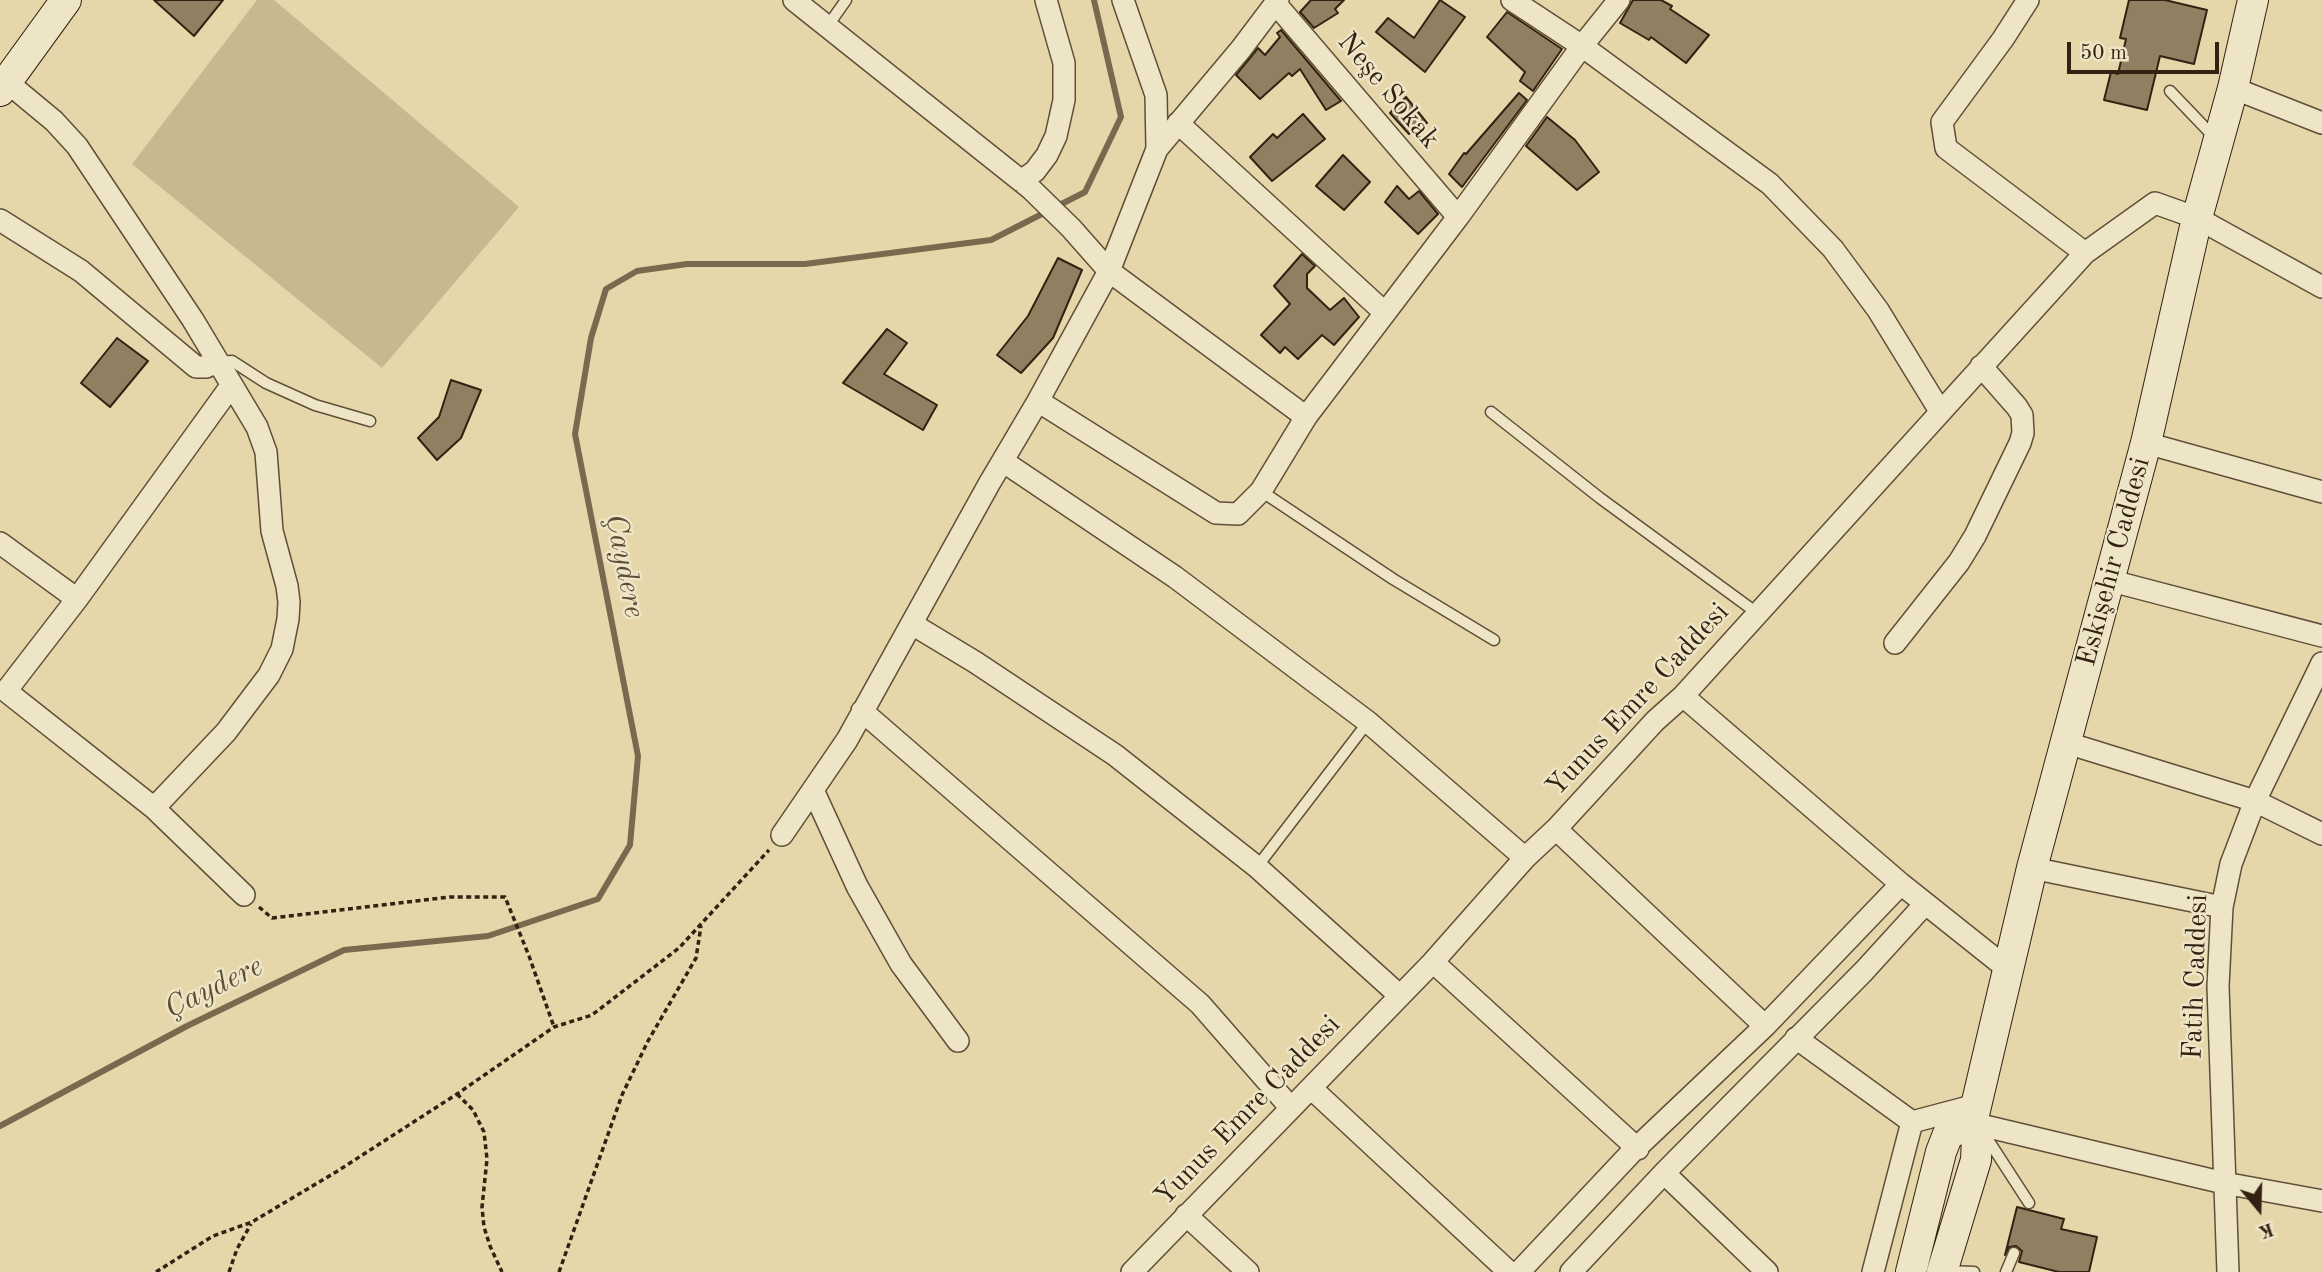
<!DOCTYPE html>
<meta charset="utf-8">
<style>
body{margin:0}
#map{position:relative;width:2322px;height:1272px;overflow:hidden;background:#e5d7a9;font-family:"Old Standard TT",serif}
canvas{display:block}
.north{position:absolute;left:2224px;top:1174px;width:70px;height:70px;-webkit-text-stroke:5px #eee5c7;paint-order:stroke;rotate:161deg;font-size:19px;font-weight:700;line-height:28px;text-align:center;color:#332212}
.north::after{content:'';display:block;margin:auto;width:24px;height:32px;background:#332212;clip-path:polygon(50% 0,100% 100%,50% 72%,0 100%)}
.scale{position:absolute;left:2067px;top:42px;width:152px;height:32px;box-sizing:border-box;border:4px solid #332212;border-top:0;padding-left:9px;font-size:21px;line-height:24px;white-space:nowrap;color:#332212;-webkit-text-stroke:5px #eee5c7;paint-order:stroke}
</style>
<div id="map">
<canvas width="2322" height="1272"></canvas>
<div class="north">K</div>
<div class="scale">50 m</div>
</div>
<script>
const g = document.querySelector('canvas').getContext('2d');
g.lineJoin = 'round';
function paint(path, color) { g.fillStyle = color; g.fill(path, 'evenodd'); }
const toPath = rows => new Path2D(rows.map(r => 'M' + r).join(''));
function stroke(path, color, width, dash) { g.strokeStyle = color; g.lineWidth = width; g.lineCap = dash ? 'butt' : 'round'; g.setLineDash(dash || []); g.stroke(path); }
function label(font, color, halo, rows, align = 'center') {
  g.font = font + ' "Old Standard TT",serif'; g.lineWidth = 5; g.setLineDash([]); g.textBaseline = 'middle'; g.strokeStyle = halo; g.fillStyle = color; for (const [text, x, y, turn = 0] of rows) {
    g.save(); g.translate(x, y); g.rotate((+turn || 0) * Math.PI / 180); g.textAlign = isNaN(turn) ? turn : align; if (halo) g.strokeText(text, 0, 0); g.fillText(text, 0, 0); g.restore();
  }
}
paint(toPath([
 [257,0,274,0,519,207,382,368,132,164]
]), '#c7b88f');
stroke(toPath([
 [0,1126,187,1026,344,950,488,936,598,899,630,845,638,756,575,434,591,338,606,289,637,271,687,264,805,264,991,240,1085,192,1121,117,1094,0]
]), '#79694e', 6);
const building = toPath([
 [154,0,223,0,194,36,154,0],
 [1311,0,1344,0,1335,9,1338,13,1314,28,1300,12,1311,0],
 [1440,0,1465,17,1425,72,1376,32,1388,18,1414,38,1440,0],
 [1633,0,1661,0,1672,6,1670,9,1709,35,1686,63,1651,37,1649,40,1620,23,1633,0],
 [2129,0,2165,0,2207,10,2194,64,2160,56,2147,110,2104,100,2111,72,2118,74,2126,39,2120,38,2129,0],
 [1507,12,1562,49,1533,91,1520,81,1525,72,1487,37,1507,12],
 [1281,30,1341,101,1326,110,1300,69,1292,76,1289,73,1260,99,1236,75,1258,48,1265,55,1280,37,1277,33,1281,30],
 [1519,93,1527,100,1462,187,1449,174,1464,153,1466,154,1519,93],
 [1406,97,1427,123,1409,134,1390,113,1406,97],
 [1303,114,1325,139,1272,181,1250,157,1273,134,1277,138,1303,114],
 [1547,117,1575,140,1599,172,1577,190,1526,146,1547,117],
 [1343,155,1370,182,1344,210,1316,186,1343,155],
 [1397,186,1409,199,1419,191,1438,214,1418,234,1385,202,1397,186],
 [1302,254,1315,266,1307,274,1307,288,1330,310,1344,298,1359,317,1334,345,1322,335,1298,359,1285,347,1280,353,1261,335,1290,304,1274,286,1302,254],
 [1058,258,1082,270,1053,338,1021,373,997,355,1028,316,1058,258],
 [887,329,907,343,884,374,937,405,923,430,843,383,887,329],
 [117,338,148,361,110,407,81,383,117,338],
 [451,380,481,390,461,438,437,460,418,438,439,417,451,380],
 [2017,1207,2064,1219,2061,1229,2097,1237,2089,1272,2059,1272,2019,1262,2022,1251,2016,1246,2009,1247,2005,1255,2017,1207]
]);
paint(building, '#908061');
stroke(building, '#332212', 2);
const lane = toPath([
 [827,27,846,0],
 [2170,91,2214,137],
 [217,362,232,361,266,383,315,405,370,421],
 [1491,412,1600,498,1757,613],
 [1261,491,1393,579,1494,640],
 [1257,867,1368,722],
 [1983,1132,2029,1203],
 [1945,1271,1974,1272],
 [2006,1272,2014,1253]
]);
const street = toPath([
 [794,0,1030,188,1071,228,1109,271,1306,417],
 [1123,0,1156,95,1157,149],
 [1512,0,1582,46,1770,184,1833,249,1878,310,1940,411],
 [2028,0,2003,39,1942,122,1946,148,2085,253],
 [1275,3,1458,217],
 [7,82,54,121,77,146,193,320,257,427,266,452,272,531,287,586,289,602,288,619,282,649,269,675,226,732,154,808],
 [2233,88,2322,123],
 [1178,123,1384,312],
 [1021,181,1035,171,1047,155,1056,136,1064,100,1064,63,1046,0],
 [0,220,81,271,196,367,206,367,217,362],
 [231,386,77,599,6,691,154,808,244,895],
 [1038,401,1216,513,1238,514,1261,491,1306,417,1458,217,1582,46,1619,0],
 [2146,443,2322,492],
 [1004,462,1175,577,1368,722,1525,858],
 [0,543,77,599],
 [2108,580,2322,636],
 [912,624,975,662,1115,755,1257,867,1399,995],
 [1895,643,1959,562,1975,536,2020,443,2023,433,2022,415,2017,407,1981,366],
 [1683,696,1901,884,2009,970],
 [862,711,1200,1004,1290,1107],
 [2067,743,2255,801,2322,834],
 [813,790,857,886,901,964,958,1041],
 [1556,829,1765,1026],
 [782,835,847,740,989,484,1038,401,1109,271,1157,149,1241,49,1278,0],
 [2032,868,2222,907],
 [1433,962,1638,1149],
 [1796,1038,1912,1122,1976,1105],
 [1311,1088,1509,1272],
 [1972,1123,2224,1183,2322,1201],
 [1664,1173,1767,1272],
 [1186,1215,1248,1272],
 [1132,1272,1433,962,1525,858,1556,829,1655,721,1683,696,2085,253,2155,203,2197,218,2322,287],
 [1519,1272,1631,1153,1765,1026,1901,884],
 [1571,1272,1664,1173,1864,971,1925,904],
 [1873,1272,1912,1122],
 [2228,1272,2218,986,2222,907,2231,864,2255,801,2322,663]
]);
const secondary = toPath([
 [0,91,66,0],
 [1911,1272,1941,1152,1948,1134,1972,1123],
 [1942,1272,1976,1160,1977,1138,1972,1123,2032,868,2146,443,2197,218,2233,88,2253,0]
]);
stroke(lane, '#604f38', 13);
stroke(street, '#604f38', 24);
stroke(secondary, '#332212', 32);
stroke(toPath([
 [259,907,272,918,450,897,505,897,529,956,554,1027],
 [457,1094,473,1110,484,1132,487,1159,482,1207,484,1227,490,1246,502,1272],
 [156,1272,213,1236,252,1222,336,1172,457,1094,554,1027,592,1015,679,948,769,850],
 [229,1272,237,1249,251,1224],
 [559,1272,622,1095,648,1041,696,958,701,926]
]), '#332212', 3.5, [5, 3.5]);
stroke(lane, '#eee5c7', 10);
stroke(street, '#eee5c7', 21);
stroke(secondary, '#eee5c7', 30);
label('28px', '#332212', '#eee5c7', [
 ["Neşe Sokak",1388,91,50],
 ["Eskişehir Caddesi",2114,562,-75],
 ["Yunus Emre Caddesi",1638,700,-47],
 ["Fatih Caddesi",2196,977,-88],
 ["Yunus Emre Caddesi",1248,1111,-46]
]);
label('italic 30px', '#5c4c35', '#eee5c7', [
 ["Çaydere",624,566,79],
 ["Çaydere",214,988,-26]
]);
</script>
